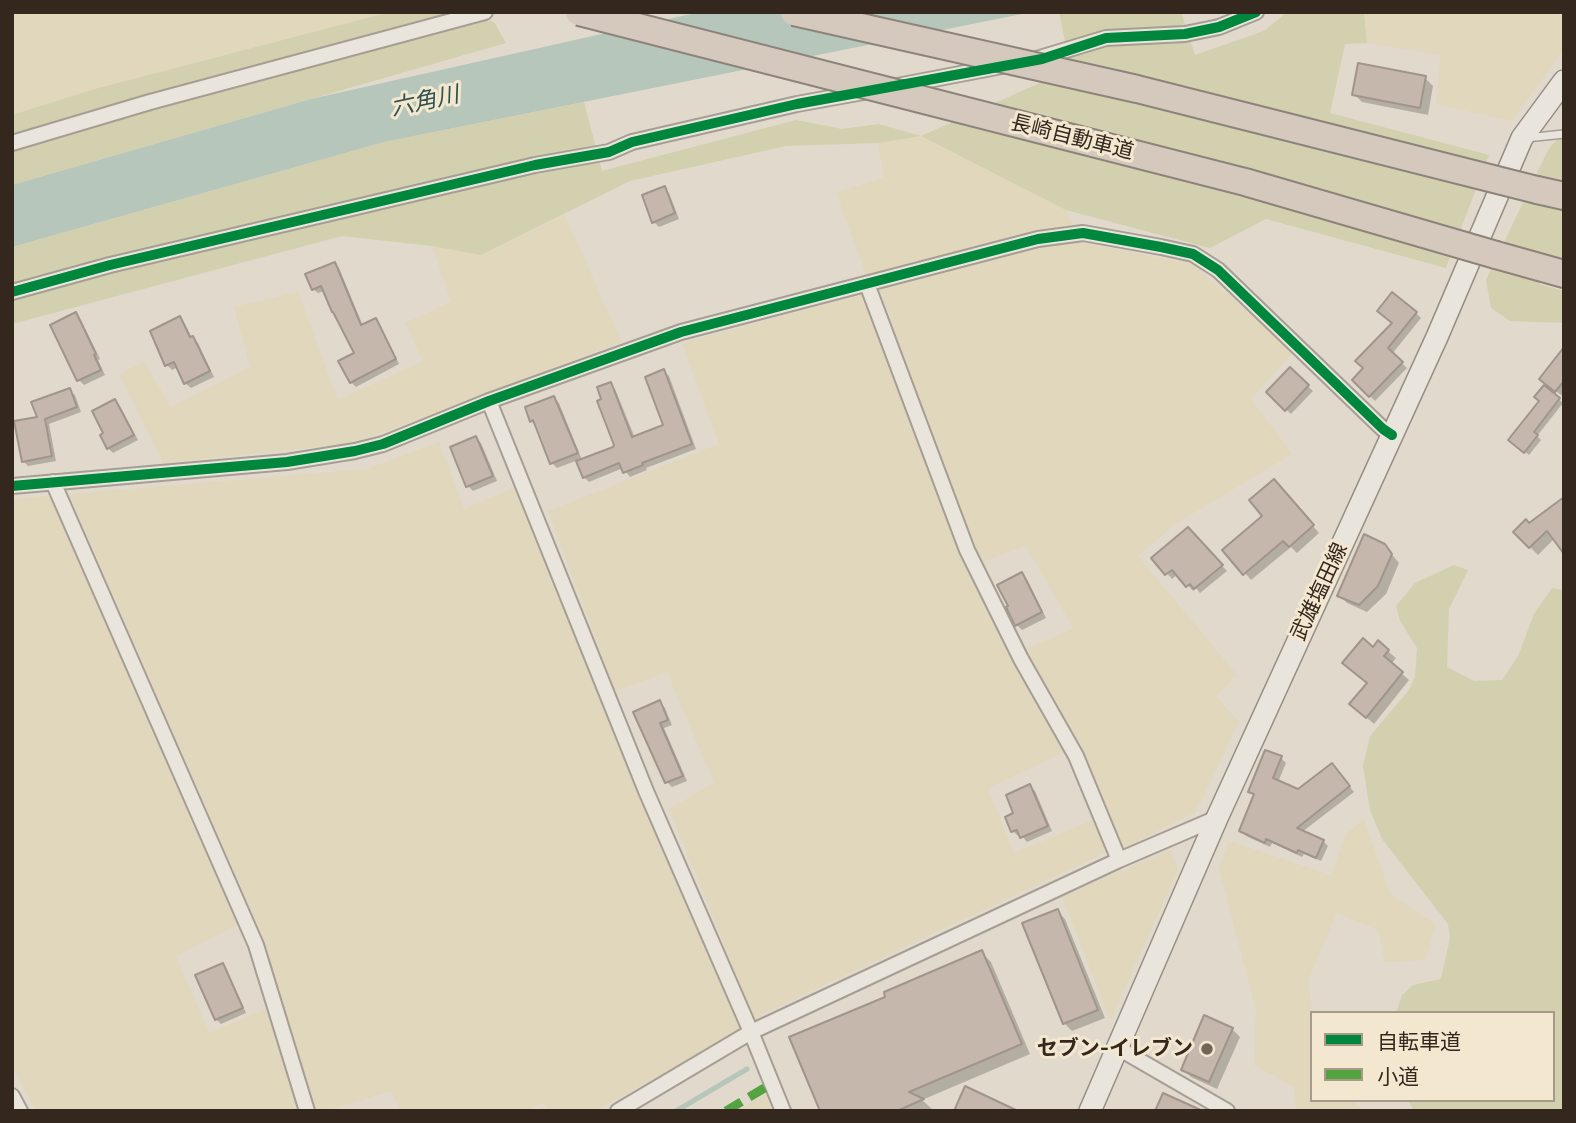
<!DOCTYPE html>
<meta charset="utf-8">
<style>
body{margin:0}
#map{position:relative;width:1576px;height:1123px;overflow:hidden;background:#e1d9cb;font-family:Bitter,"Noto Sans JP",serif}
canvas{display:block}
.frame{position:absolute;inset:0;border:14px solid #34271d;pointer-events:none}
.legend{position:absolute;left:1310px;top:1011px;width:245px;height:91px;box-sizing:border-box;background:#f3e7d0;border:2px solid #a79a88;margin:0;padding:9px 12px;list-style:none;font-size:21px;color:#34271d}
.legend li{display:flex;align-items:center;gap:14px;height:35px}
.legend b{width:35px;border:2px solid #a79a88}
</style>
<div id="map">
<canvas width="1576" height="1123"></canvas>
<div class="frame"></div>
<ul class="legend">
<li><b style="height:9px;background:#00873e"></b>自転車道</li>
<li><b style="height:9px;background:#53a341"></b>小道</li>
</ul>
</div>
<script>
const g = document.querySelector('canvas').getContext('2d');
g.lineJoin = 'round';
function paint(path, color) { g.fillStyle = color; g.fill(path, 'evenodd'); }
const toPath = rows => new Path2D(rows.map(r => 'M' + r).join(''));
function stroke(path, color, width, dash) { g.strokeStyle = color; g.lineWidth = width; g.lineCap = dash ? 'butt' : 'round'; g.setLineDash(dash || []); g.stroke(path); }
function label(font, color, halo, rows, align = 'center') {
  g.font = font + ' Bitter,"Noto Sans JP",serif'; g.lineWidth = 6; g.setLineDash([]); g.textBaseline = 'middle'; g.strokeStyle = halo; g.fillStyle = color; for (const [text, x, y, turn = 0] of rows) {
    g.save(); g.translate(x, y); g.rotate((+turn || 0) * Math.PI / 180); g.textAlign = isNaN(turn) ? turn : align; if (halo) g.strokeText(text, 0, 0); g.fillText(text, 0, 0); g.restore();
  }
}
paint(toPath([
 [12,12,390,12,91,90,12,115],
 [1364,12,1564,12,1564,49,1512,121,1436,104,1441,55,1367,43],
 [921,136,1066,210,1084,243,1193,264,1293,352,1251,399,1292,454,1177,523,1138,556,1237,675,1216,696,1239,722,1196,812,1124,848,1083,754,1025,649,1074,629,1026,546,979,563,881,293,865,272,836,192,884,178,878,143],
 [565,215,621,342,355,443,163,463,119,374,144,362,171,407,250,367,234,307,298,292,338,400,423,361,405,323,451,302,432,246,481,255],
 [865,294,961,558,1012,661,1067,751,988,788,1014,853,1095,819,1107,852,754,1018,669,809,714,783,667,672,615,691,548,511,719,444,682,343],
 [439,442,464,509,516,487,741,1030,595,1111,548,1111,544,1102,526,1111,401,1111,391,1091,325,1111,313,1111,264,940,69,494,367,469],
 [50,496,239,924,176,956,209,1033,268,1008,298,1111,36,1111,12,1067,12,499],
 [1364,820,1390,893,1436,925,1425,960,1385,962,1378,930,1337,913,1308,981,1313,1013,1312,1013,1312,1100,1351,1100,1365,1111,1297,1111,1294,1087,1254,1065,1256,1011,1219,869,1229,841,1331,875,1346,834],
 [1171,850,1178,870,1110,1020,1062,896],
 [767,1093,774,1111,737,1111]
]), '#e0d7bc');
paint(toPath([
 [390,12,465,12,494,22,506,43,12,185,12,115,91,90],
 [1059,12,1181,12,1195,55,1264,31,1287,12,1364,12,1367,43,1345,44,1330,113,1489,155,1446,268,1266,219,1210,248,1066,210,921,136,878,143,786,146,630,181,481,255,432,246,342,236,12,324,12,247,384,142,584,102,602,171,796,120,842,129,879,124,921,136,1071,69],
 [1564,129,1564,260,1540,265,1539,284,1564,291,1564,323,1510,321,1491,308,1486,280,1547,152],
 [1454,565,1468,570,1449,609,1447,667,1474,681,1502,680,1518,656,1534,614,1552,588,1564,590,1564,1111,1414,1111,1408,1100,1553,1100,1553,1013,1396,1013,1402,995,1413,985,1441,979,1450,938,1448,924,1382,839,1370,810,1363,766,1370,736,1409,690,1415,677,1417,648,1400,621,1396,606,1415,583]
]), '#d2d0ae');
paint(toPath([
 [700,12,1032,12,384,142,12,247,12,185,311,99]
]), '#b6c6bb');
paint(toPath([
 [1425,78,1433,86,1428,115,1362,102,1354,94],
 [664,188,669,193,679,219,659,227,654,222],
 [335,264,339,268,363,326,375,320,380,325,399,364,356,387,351,382,357,354,325,291,318,293,313,289],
 [1416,313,1421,318,1392,354,1407,368,1375,401,1354,380],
 [76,314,81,320,100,359,98,360,105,375,84,385,79,380],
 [180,319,185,324,192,338,198,343,214,377,191,388,185,383,178,367,172,370,167,365],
 [1564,357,1564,392,1561,395,1546,384],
 [1290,369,1313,391,1291,414,1268,392],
 [664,371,669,376,696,449,646,468,647,470,630,477,623,468,589,482,584,477,578,460,557,468,552,463,537,427,531,421,553,398,559,403,582,460,614,448,616,445,610,384,615,389,635,438,666,426],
 [1544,387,1563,403,1537,436,1541,440,1529,455,1514,443,1541,401],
 [69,390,75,395,81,412,49,424,56,461,28,466,23,461,39,419],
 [115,401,120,406,138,440,113,453,108,448,105,433],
 [476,438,481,443,497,481,473,491,468,486],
 [1280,488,1319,533,1297,553,1291,547,1251,580,1245,573,1264,516],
 [1564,499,1554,539,1538,555,1515,532,1529,525],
 [1188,530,1227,571,1200,593,1196,588,1193,591,1178,574,1172,579,1154,558],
 [1384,545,1399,563,1386,594,1367,612,1347,603,1339,595],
 [1022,574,1027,579,1046,618,1022,630,1017,625],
 [1378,643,1396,658,1391,664,1409,680,1374,724,1359,711,1368,684],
 [660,702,665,708,672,725,664,728,687,781,672,787,667,782,636,713],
 [1281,758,1286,763,1278,782,1298,791,1337,770,1354,792,1302,832,1323,841,1328,846,1321,861,1304,854,1302,857,1272,843,1270,847,1246,836,1241,831,1255,796,1250,791],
 [1030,786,1035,791,1052,831,1027,842,1021,835,1018,836,1013,831,1016,814],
 [1057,911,1065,919,1105,1018,1072,1031,1064,1023],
 [982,953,991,962,1030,1054,922,1100,932,1109,928,1111,822,1111,888,998],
 [222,965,227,970,246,1013,221,1024,216,1019],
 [1232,1029,1240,1037,1217,1089,1191,1077,1183,1069]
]), '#0003');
stroke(toPath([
 [676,1111,747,1069]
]), '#b6c6bb', 5);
const building = toPath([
 [1358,63,1426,76,1420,108,1352,95,1358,63],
 [665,186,675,213,652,223,642,195,665,186],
 [335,262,361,325,376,318,396,359,350,383,338,361,354,353,333,312,332,312,321,286,312,290,305,274,335,262],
 [1392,292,1417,312,1388,348,1403,362,1369,397,1352,380,1363,368,1355,361,1392,323,1377,311,1392,292],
 [76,312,96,354,94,355,101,370,77,381,50,325,76,312],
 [180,316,190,337,193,336,210,371,184,384,174,362,165,366,150,331,180,316],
 [1564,347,1564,381,1555,392,1539,379,1564,347],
 [1290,367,1309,385,1285,411,1266,392,1290,367],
 [664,369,692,444,642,463,643,465,623,473,619,463,583,478,576,461,613,447,614,445,597,401,601,399,597,387,611,382,632,437,663,425,645,377,664,369],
 [1544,385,1560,398,1534,432,1538,435,1524,453,1508,440,1539,401,1534,397,1544,385],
 [70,388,77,407,45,419,52,456,22,462,14,421,37,417,31,402,70,388],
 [554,396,578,453,550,464,533,420,530,422,525,407,554,396],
 [115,399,134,435,107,449,100,435,103,433,92,411,115,399],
 [476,436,493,476,466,487,450,447,476,436],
 [1274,479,1314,525,1289,547,1283,541,1243,575,1222,550,1262,516,1249,500,1274,479],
 [1564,497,1564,554,1547,531,1529,548,1513,532,1526,519,1529,523,1564,497],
 [1188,527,1223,565,1194,589,1190,584,1186,587,1172,570,1165,575,1151,558,1188,527],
 [1364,534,1385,544,1392,554,1378,586,1359,605,1337,596,1364,534],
 [1022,572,1042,612,1015,626,1006,607,1008,606,997,585,1022,572],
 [1363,638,1373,647,1378,640,1389,650,1384,656,1403,672,1366,718,1349,704,1367,683,1342,663,1363,638],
 [660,700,668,720,660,723,683,776,665,783,633,712,660,700],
 [1265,750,1282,756,1273,778,1298,789,1332,763,1350,786,1297,828,1324,840,1316,858,1298,850,1297,853,1266,839,1265,843,1239,831,1254,794,1248,792,1265,750],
 [1030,784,1048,826,1020,838,1017,830,1011,832,1005,817,1013,813,1006,795,1030,784],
 [1058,909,1098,1010,1063,1024,1022,923,1058,909],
 [982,950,1022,1044,909,1092,924,1099,897,1111,820,1111,789,1037,885,997,884,992,982,950],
 [223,963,243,1008,215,1020,195,975,223,963],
 [1204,1015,1233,1028,1209,1082,1181,1070,1204,1015],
 [965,1086,1018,1111,954,1111,965,1086],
 [1163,1093,1203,1111,1155,1111,1163,1093]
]);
paint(building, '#c5b7ac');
stroke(building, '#a1958b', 2);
const lane = toPath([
 [1526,138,1564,134]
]);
const street = toPath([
 [1033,60,1106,38,1185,34,1219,27,1256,12],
 [892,87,1007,65],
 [12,143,150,102,485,12],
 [867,284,967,550,1021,659,1076,756,1119,860],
 [12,292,110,265,535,165,609,152,632,142,797,104,869,91],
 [489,401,646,791,751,1032,783,1111],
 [53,482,256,945,307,1111],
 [12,486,287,462,355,451,383,444,489,401,681,332,1038,239,1083,233,1161,247,1193,254,1218,270,1383,429,1392,435],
 [1118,1048,1227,1111],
 [12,1096,20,1111],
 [618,1111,751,1032,1119,860,1217,818]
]);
const secondary = toPath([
 [1090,1111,1217,818,1437,337,1522,138,1564,81]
]);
const highway = toPath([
 [1537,190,1564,196],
 [1496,255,1564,274]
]);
stroke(lane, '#a69e94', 10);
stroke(street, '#a69e94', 18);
stroke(secondary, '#968e84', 24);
stroke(highway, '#8c847b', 30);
stroke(lane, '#eae5dc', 7);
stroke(street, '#eae5dc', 14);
stroke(secondary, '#eae5dc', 21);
stroke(highway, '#d4c9bc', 26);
const highwayBridge = toPath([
 [579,12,1245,182,1496,255],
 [794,12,1137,89,1537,190]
]);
stroke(highwayBridge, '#8c847b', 30, []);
stroke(highwayBridge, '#d4c9bc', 26);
stroke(toPath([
 [726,1111,771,1084]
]), '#53a341', 9, [18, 9]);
stroke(toPath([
 [12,292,110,265,535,165,609,152,632,142,797,104,1042,59,1106,38,1185,34,1219,27,1256,12],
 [12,486,287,462,355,451,383,444,489,401,681,332,1038,239,1083,233,1161,247,1193,254,1218,270,1383,429,1392,435]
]), '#00873e', 10);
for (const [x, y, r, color] of [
 [1207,1049,7,"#71655a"]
]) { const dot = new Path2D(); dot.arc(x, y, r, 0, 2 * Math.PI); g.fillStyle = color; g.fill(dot); stroke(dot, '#f3e7d0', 2.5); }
label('21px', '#34271d', '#f3e7d0', [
 ["長崎自動車道",1072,138,14],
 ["武雄塩田線",1320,592,-65]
]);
label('bold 21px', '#34271d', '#f3e7d0', [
 ["セブン-イレブン",1193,1049]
], 'right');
label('italic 23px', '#2d534e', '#f3e7d0', [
 ["六角川",425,102,-12]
]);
</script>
